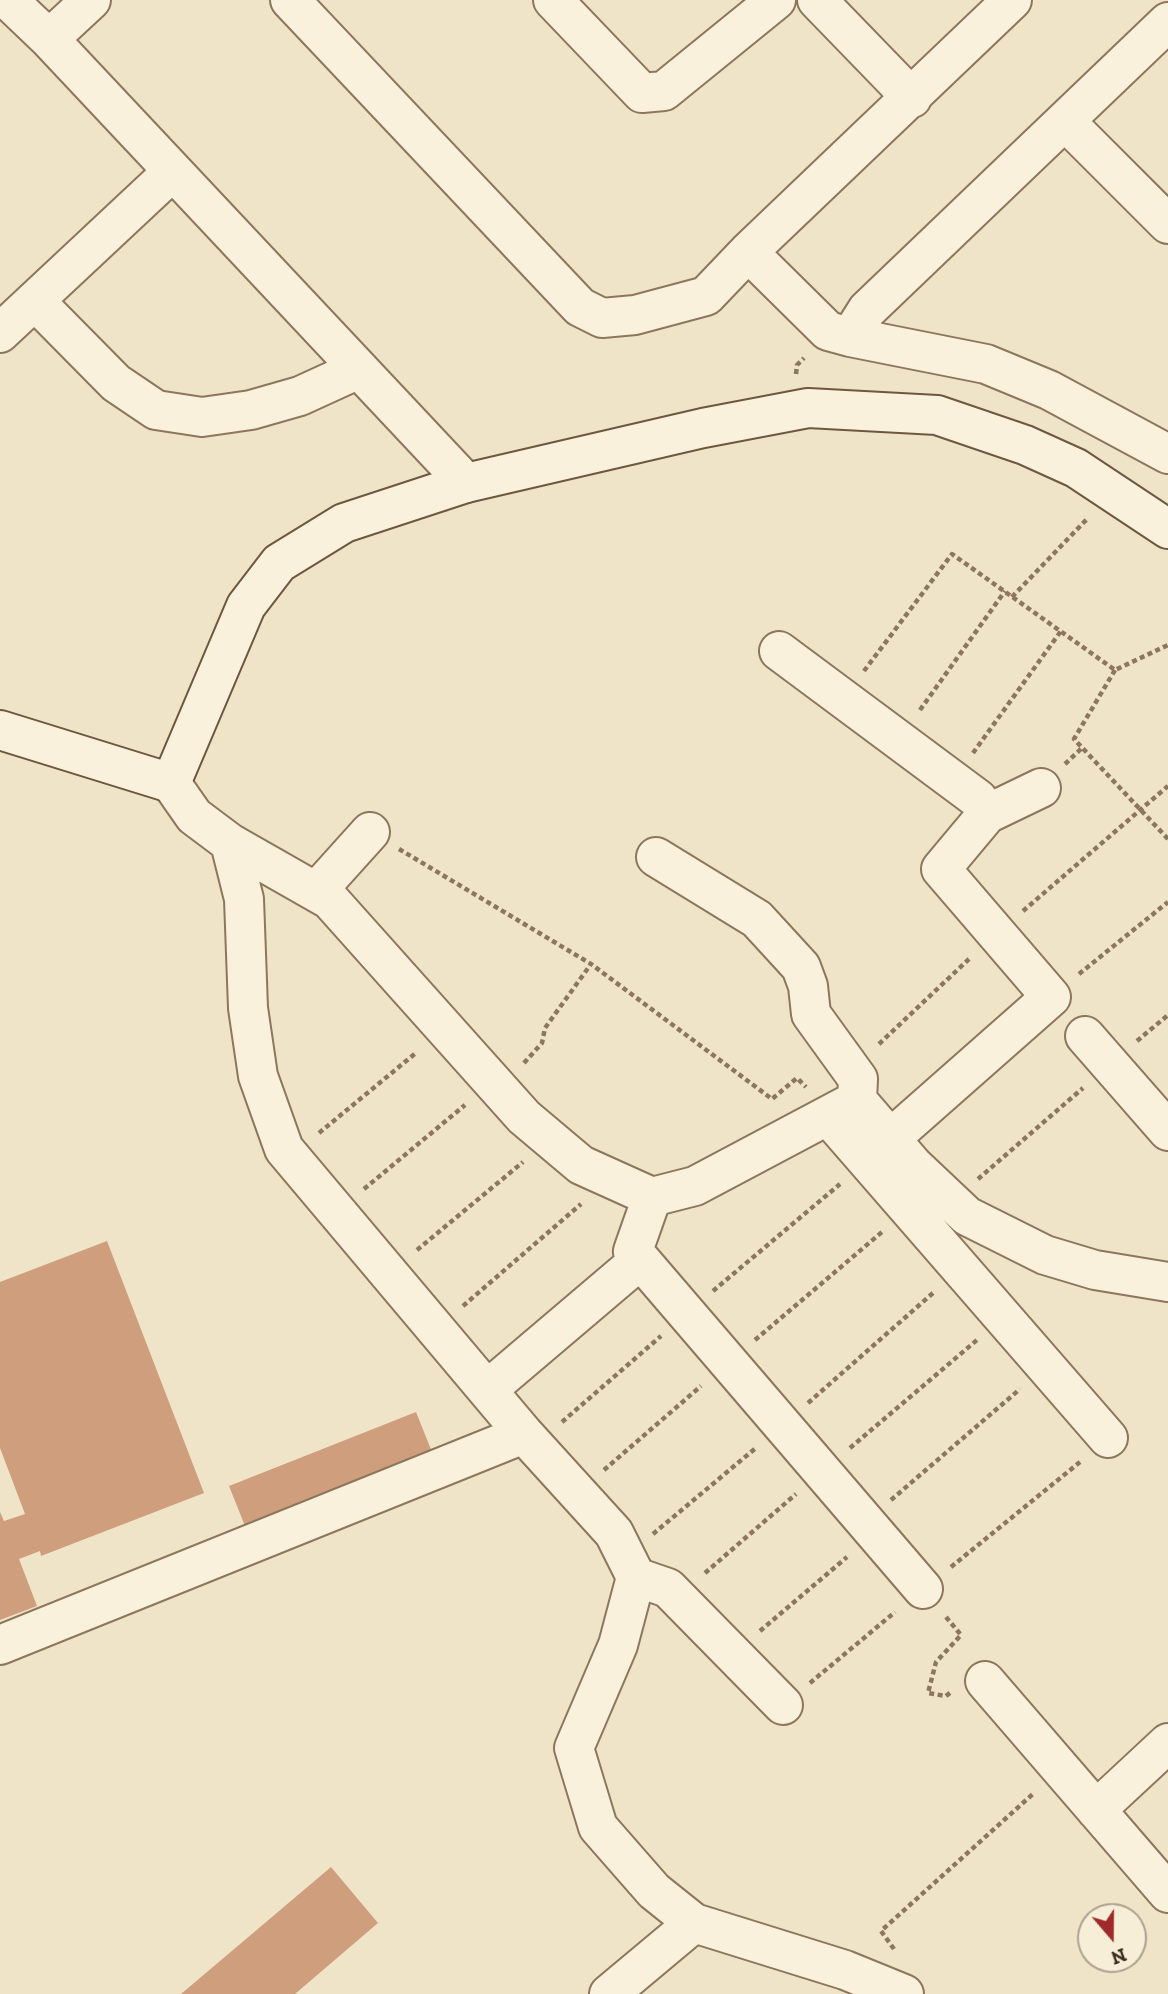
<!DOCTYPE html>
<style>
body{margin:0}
#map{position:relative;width:1168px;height:1994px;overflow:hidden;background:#f0e4c8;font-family:"Zilla Slab",serif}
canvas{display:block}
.north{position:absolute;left:1077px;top:1903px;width:70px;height:70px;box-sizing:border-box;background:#f7eed8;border:2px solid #ada18e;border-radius:50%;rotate:160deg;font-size:19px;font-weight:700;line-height:28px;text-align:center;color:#3d2e20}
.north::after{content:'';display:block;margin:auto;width:24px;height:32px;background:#9e2a2b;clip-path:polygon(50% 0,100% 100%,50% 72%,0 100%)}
</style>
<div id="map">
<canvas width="1168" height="1994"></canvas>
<div class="north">N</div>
</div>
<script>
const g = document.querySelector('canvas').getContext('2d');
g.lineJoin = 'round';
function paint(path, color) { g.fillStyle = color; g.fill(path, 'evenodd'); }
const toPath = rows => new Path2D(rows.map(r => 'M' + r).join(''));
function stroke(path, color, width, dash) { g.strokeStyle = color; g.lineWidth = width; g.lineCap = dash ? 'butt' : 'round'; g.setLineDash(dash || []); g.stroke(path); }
paint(toPath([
 [107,1241,204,1493,41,1556,40,1551,19,1559,37,1606,0,1620,0,1512,4,1521,25,1514,0,1448,0,1282],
 [416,1412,432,1452,245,1526,229,1486],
 [331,1867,378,1923,295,1994,181,1994]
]), '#cf9f7d');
const street = toPath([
 [8,0,49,39,466,483],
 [290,0,580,307,602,318,635,315,706,296,748,252,1012,0],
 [553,0,642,93,664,91,776,0],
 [817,0,912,98],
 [49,39,91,0],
 [1065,121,1168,224],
 [748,252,828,331,850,337,867,310,1168,22],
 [35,301,116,383,156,410,202,417,251,410,300,396,359,369],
 [0,333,173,171],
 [850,337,986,364,1049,390,1168,454],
 [779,651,978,799,987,814,941,869,1051,997,890,1139],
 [171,783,194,816,230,843,244,899,248,1008,258,1076,284,1149,524,1434,614,1533,636,1577,618,1645,574,1748,598,1827,654,1891,694,1923,845,1970,904,1994],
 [987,814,1041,788],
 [230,843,330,900,524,1117,581,1165,652,1197,695,1186,857,1100,913,1165,967,1216,1045,1255,1095,1270,1168,1282],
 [656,857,757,919,801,967,808,986,811,1014,858,1079,857,1100],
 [316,892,370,832],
 [1085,1036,1168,1131],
 [828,1116,1108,1438],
 [652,1197,633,1251,923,1589],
 [487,1390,640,1260],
 [636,1577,668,1588,783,1705],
 [0,1645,524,1434],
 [985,1681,1168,1893],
 [1096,1810,1168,1743],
 [609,1994,694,1923]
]);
const secondary = toPath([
 [0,730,171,783,246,606,279,563,344,523,466,483,703,428,808,408,937,415,1025,445,1076,468,1168,529]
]);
stroke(street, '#8d765c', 42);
stroke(secondary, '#6f573f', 42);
stroke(toPath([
 [796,374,797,365,804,358],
 [1012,597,1087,519],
 [1115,670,1074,739,1168,839],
 [864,671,952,554,1115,670,1168,645],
 [920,710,1005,591],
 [973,753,1061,631],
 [1065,764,1082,748],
 [399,849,591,964,772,1099,797,1078,806,1087],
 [1023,911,1168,786],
 [1079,974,1168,902],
 [1137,1041,1168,1015],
 [879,1044,969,959],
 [524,1063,542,1043,545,1028,591,964],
 [319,1133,417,1052],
 [978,1179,1083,1088],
 [364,1189,465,1105],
 [417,1250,523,1162],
 [713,1291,840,1184],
 [463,1306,581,1204],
 [755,1340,882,1232],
 [808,1403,933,1293],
 [562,1422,661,1336],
 [850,1448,977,1340],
 [604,1470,701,1386],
 [891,1500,1020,1389],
 [653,1534,757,1447],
 [951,1567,1080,1462],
 [705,1573,796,1494],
 [946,1617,961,1635,936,1662,928,1693,946,1696,951,1692],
 [760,1631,847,1557],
 [810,1683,895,1612],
 [894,1949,881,1931,1034,1793]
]), '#8d765c', 4.5, [5, 3.5]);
stroke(street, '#faf1dc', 38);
stroke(secondary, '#faf1dc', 38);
</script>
